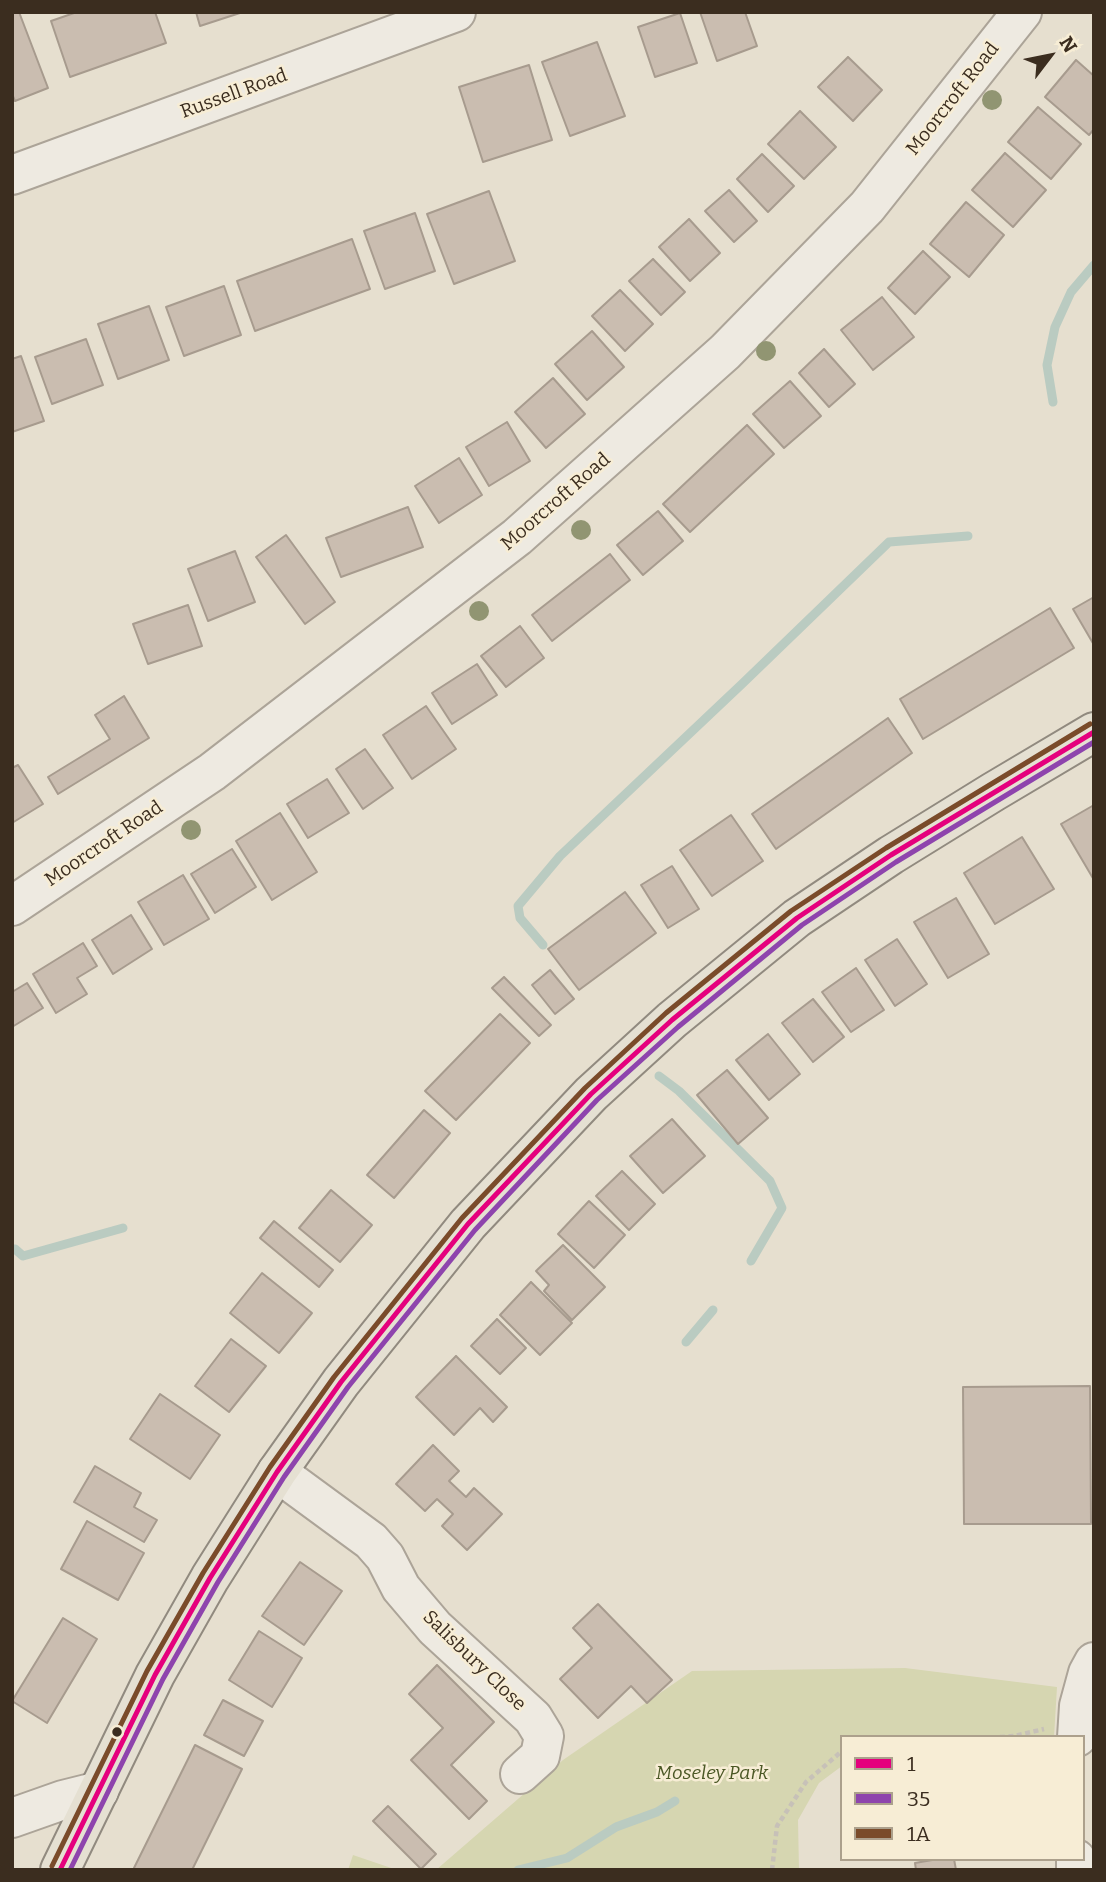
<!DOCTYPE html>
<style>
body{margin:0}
#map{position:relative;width:1106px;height:1882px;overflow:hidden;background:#e6dfcf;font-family:Bitter,serif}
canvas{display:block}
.frame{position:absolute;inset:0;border:14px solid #3b2d1f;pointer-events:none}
.legend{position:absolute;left:840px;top:1735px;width:245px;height:126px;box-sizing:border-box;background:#f7edd5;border:2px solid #aca08c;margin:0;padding:9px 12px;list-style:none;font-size:21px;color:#3b2d1f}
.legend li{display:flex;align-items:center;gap:14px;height:35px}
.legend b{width:35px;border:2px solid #aca08c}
.north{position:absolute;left:1015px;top:21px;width:70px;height:70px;-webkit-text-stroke:5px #f7edd5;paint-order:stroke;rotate:58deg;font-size:19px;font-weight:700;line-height:28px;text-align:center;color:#3b2d1f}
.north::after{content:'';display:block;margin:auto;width:24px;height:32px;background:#3b2d1f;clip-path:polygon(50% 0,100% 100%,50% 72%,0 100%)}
</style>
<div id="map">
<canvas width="1106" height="1882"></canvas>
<div class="frame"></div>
<ul class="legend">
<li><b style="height:9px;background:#e5007d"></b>1</li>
<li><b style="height:9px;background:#8e44ad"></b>35</li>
<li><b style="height:9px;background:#7a4b2a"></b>1A</li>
</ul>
<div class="north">N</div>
</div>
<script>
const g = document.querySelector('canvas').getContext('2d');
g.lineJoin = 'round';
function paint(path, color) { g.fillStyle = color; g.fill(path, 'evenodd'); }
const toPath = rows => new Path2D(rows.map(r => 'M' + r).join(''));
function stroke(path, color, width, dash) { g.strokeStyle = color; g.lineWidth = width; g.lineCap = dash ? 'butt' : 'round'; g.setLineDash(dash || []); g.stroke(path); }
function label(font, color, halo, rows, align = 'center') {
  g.font = font + ' Bitter,serif'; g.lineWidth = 5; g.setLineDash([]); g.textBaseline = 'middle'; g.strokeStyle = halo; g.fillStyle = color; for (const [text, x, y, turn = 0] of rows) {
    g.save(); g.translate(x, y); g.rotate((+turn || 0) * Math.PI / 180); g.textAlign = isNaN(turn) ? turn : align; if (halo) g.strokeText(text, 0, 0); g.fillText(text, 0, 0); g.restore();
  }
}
paint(toPath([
 [905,1668,1057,1687,1054,1737,842,1737,842,1766,819,1783,798,1820,799,1870,436,1870,563,1760,692,1671],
 [353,1855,397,1870,348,1870]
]), '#d6d6b1');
stroke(toPath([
 [1053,402,1047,365,1055,327,1071,292,1094,265],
 [543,945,520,918,518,906,560,856,743,683,889,542,968,536],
 [659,1076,679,1091,770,1181,782,1208,751,1261],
 [12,1249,15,1249,23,1256,123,1228],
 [686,1342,713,1310],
 [518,1870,567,1858,616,1827,657,1812,675,1801]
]), '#bacbc1', 9);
const building = toPath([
 [12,12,19,12,48,88,15,101,12,94,12,12],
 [77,12,155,12,166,43,70,77,51,21,77,12],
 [196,12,243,12,200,26,196,12],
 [700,12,745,12,757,46,717,61,700,12],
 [680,13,697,63,655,77,638,27,680,13],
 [597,42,625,116,570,136,542,62,597,42],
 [848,57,882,90,853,121,818,87,848,57],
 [1076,60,1094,76,1094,129,1089,135,1045,97,1076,60],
 [529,65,552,140,483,162,459,87,529,65],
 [1038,107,1081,144,1051,179,1008,142,1038,107],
 [800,111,836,147,804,179,768,144,800,111],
 [1005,153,1046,190,1013,227,972,190,1005,153],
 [762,154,794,186,768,212,737,179,762,154],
 [729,190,757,221,734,242,705,211,729,190],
 [489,191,515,261,454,284,427,214,489,191],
 [966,202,1004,235,969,277,930,244,966,202],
 [415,213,435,271,385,289,364,231,415,213],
 [689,219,720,253,690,281,659,247,689,219],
 [352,239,370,289,255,331,237,281,352,239],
 [923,251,950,277,915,314,888,288,923,251],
 [653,259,685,292,661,315,629,281,653,259],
 [224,286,241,335,184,356,166,307,224,286],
 [620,290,653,324,625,351,592,316,620,290],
 [882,297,914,337,873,370,841,330,882,297],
 [149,306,169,360,118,379,98,324,149,306],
 [592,331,624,367,587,400,555,364,592,331],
 [86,339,103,385,52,404,35,357,86,339],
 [824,349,855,384,829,407,799,373,824,349],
 [21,356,44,421,12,432,12,359,21,356],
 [553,378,585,414,546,448,515,412,553,378],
 [790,381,821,416,784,448,753,414,790,381],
 [507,422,530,461,489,486,466,447,507,422],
 [747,425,774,454,690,532,663,504,747,425],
 [459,458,482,495,439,523,415,486,459,458],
 [408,507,423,547,341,577,326,538,408,507],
 [658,511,683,541,643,575,617,545,658,511],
 [286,535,335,602,305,624,256,557,286,535],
 [235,551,255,602,208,621,188,569,235,551],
 [610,554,630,580,552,641,532,615,610,554],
 [1094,597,1094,645,1073,609,1094,597],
 [188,605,202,646,148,664,133,624,188,605],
 [1050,608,1074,648,923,739,900,699,1050,608],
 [520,626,544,658,506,687,481,656,520,626],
 [477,664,497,695,452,724,432,693,477,664],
 [124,696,149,738,58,794,48,777,110,739,95,715,124,696],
 [426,706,456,749,412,779,383,735,426,706],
 [888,718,912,753,776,849,752,814,888,718],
 [365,749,393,788,363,809,336,769,365,749],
 [18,765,43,804,12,823,12,768,18,765],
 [327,779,349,813,308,838,287,804,327,779],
 [1094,805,1094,880,1061,824,1094,805],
 [280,813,317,872,272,900,236,841,280,813],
 [731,815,763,861,712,896,680,850,731,815],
 [1022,837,1054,889,995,924,964,873,1022,837],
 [232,849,256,887,215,913,191,874,232,849],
 [672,866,699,909,668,928,641,885,672,866],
 [183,875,209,919,164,945,138,902,183,875],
 [625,892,656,933,579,990,548,949,625,892],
 [956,898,989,954,948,978,914,922,956,898],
 [131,915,152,949,113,974,92,940,131,915],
 [897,939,927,984,895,1006,865,960,897,939],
 [83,943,97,966,77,978,87,994,56,1013,33,974,83,943],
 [856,968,884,1010,851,1032,822,992,856,968],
 [550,970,574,999,555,1014,532,985,550,970],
 [504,977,551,1025,539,1036,492,988,504,977],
 [27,983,43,1008,12,1027,12,992,27,983],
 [813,999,844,1037,813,1062,782,1023,813,999],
 [500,1014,530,1043,456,1120,425,1091,500,1014],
 [768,1034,800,1074,769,1100,736,1060,768,1034],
 [727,1070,768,1118,738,1144,697,1095,727,1070],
 [424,1110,450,1133,394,1198,367,1175,424,1110],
 [672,1119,705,1156,663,1193,630,1156,672,1119],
 [622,1171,655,1204,629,1230,596,1196,622,1171],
 [331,1190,372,1225,340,1262,299,1228,331,1190],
 [589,1201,625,1235,594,1268,558,1234,589,1201],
 [274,1221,333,1270,319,1287,260,1238,274,1221],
 [563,1245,605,1287,572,1320,544,1291,549,1285,536,1271,563,1245],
 [262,1273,312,1313,279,1353,230,1313,262,1273],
 [531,1282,572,1323,540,1355,500,1315,531,1282],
 [497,1319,526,1348,500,1374,471,1346,497,1319],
 [231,1339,266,1366,229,1412,195,1386,231,1339],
 [456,1356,507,1407,493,1422,480,1408,454,1435,416,1397,456,1356],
 [1090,1386,1091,1524,964,1524,963,1387,1090,1386],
 [160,1394,220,1435,190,1479,130,1439,160,1394],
 [433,1445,459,1471,449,1481,466,1497,474,1488,502,1514,467,1550,442,1526,453,1514,437,1499,425,1511,396,1484,433,1445],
 [95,1466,141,1493,134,1507,157,1520,144,1542,74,1502,95,1466],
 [87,1521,144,1553,118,1600,61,1569,87,1521],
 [300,1562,342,1591,304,1645,262,1616,300,1562],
 [598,1604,672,1680,647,1703,631,1686,598,1718,560,1679,592,1648,573,1628,598,1604],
 [63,1618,97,1639,47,1723,12,1701,63,1618],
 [259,1631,302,1658,272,1707,229,1680,259,1631],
 [437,1665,494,1722,451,1765,487,1801,469,1819,411,1760,443,1728,409,1694,437,1665],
 [223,1700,263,1721,244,1756,204,1735,223,1700],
 [195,1745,242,1769,192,1870,133,1870,195,1745],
 [388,1806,436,1854,421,1869,373,1821,388,1806],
 [938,1859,954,1859,956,1870,916,1870,915,1863,938,1859]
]);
paint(building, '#cabdb0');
stroke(building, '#a79b8e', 2);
const minor = toPath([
 [12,175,456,12],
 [12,906,212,772,517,537,725,352,867,207,1022,12],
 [277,1472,371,1541,385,1557,401,1588,435,1628,533,1718,544,1736,540,1756,520,1774],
 [1077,1737,1079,1706,1088,1673,1094,1662],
 [12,1818,63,1800,99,1791],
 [1076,1859,1076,1870]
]);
const major = toPath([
 [60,1870,155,1675,210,1578,277,1472,341,1382,468,1224,591,1094,672,1020,797,918,891,855,993,792,1094,732]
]);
stroke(minor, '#aca498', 42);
stroke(major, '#918a7f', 42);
stroke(toPath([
 [1000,1737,1014,1736,1044,1729],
 [772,1870,777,1826,806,1782,842,1751]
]), '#c7c1b8', 4.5, [5, 3.5]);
stroke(minor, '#eeeae1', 38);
stroke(major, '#e5e0d2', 38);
stroke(toPath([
 [60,1870,155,1675,210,1578,277,1472,341,1382,468,1224,591,1094,672,1020,797,918,891,855,1094,732]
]), '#e5007d', 5);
stroke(toPath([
 [70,1870,163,1679,218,1582,284,1477,348,1387,475,1230,597,1100,678,1027,802,925,896,862,1094,742]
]), '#8e44ad', 5);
stroke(toPath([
 [52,1866,147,1671,203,1573,270,1467,334,1377,462,1218,585,1088,666,1013,791,911,886,848,1090,724]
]), '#7a4b2a', 5);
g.fillStyle = '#919572';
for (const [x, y] of [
 [992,100],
 [766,351],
 [581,530],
 [479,611],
 [191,830]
]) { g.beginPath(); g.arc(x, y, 10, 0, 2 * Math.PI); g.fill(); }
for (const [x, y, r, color] of [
 [117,1732,6,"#3b2d1f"]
]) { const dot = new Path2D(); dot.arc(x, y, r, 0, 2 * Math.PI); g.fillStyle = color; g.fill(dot); stroke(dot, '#f7edd5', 2.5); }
label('19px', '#3b2d1f', '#f7edd5', [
 ["Russell Road",234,94,-20],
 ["Moorcroft Road",953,99,-52],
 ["Moorcroft Road",556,502,-41],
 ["Moorcroft Road",104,844,-34],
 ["Salisbury Close",474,1661,44]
]);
label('italic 19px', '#4b5825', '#f7edd5', [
 ["Moseley Park",712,1774]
]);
</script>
